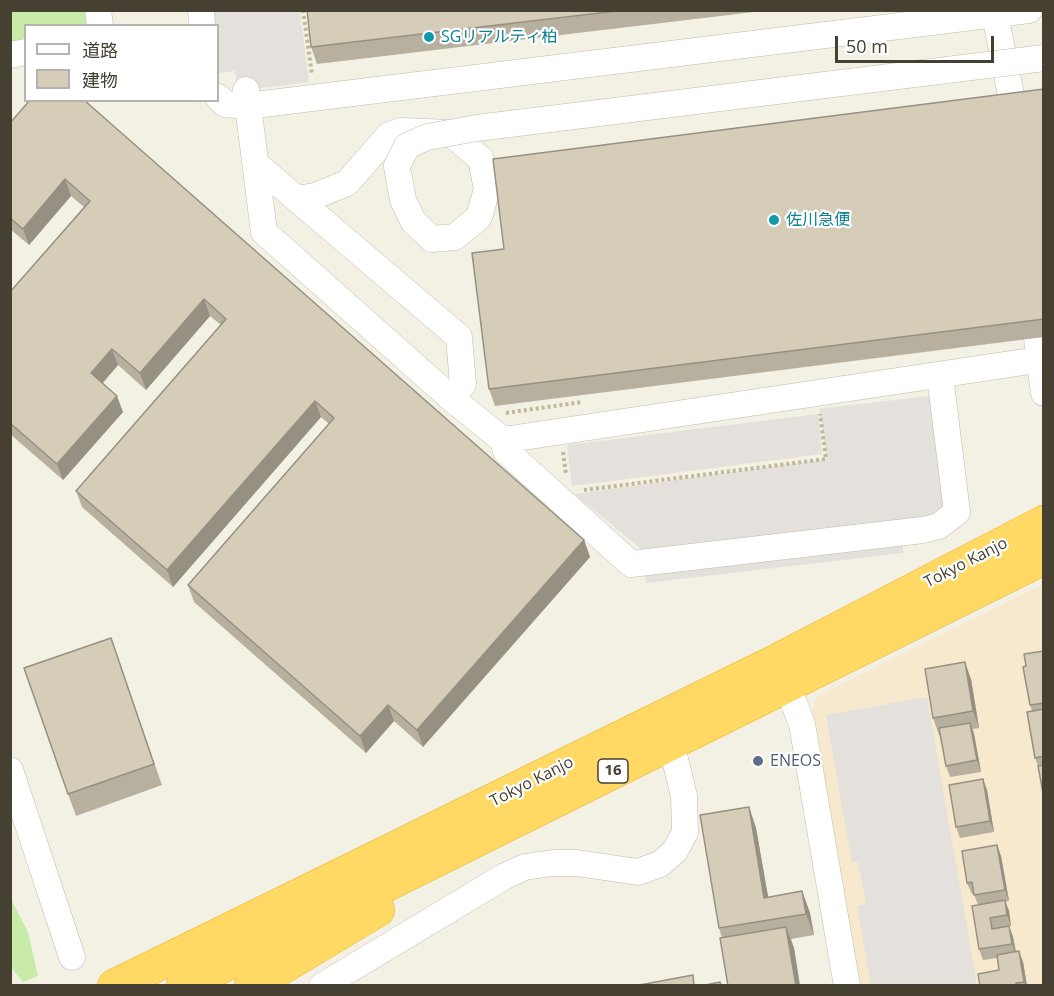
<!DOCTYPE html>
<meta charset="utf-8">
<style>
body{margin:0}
#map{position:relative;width:1054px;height:996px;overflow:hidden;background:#f3f0e4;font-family:"Open Sans","Noto Sans JP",sans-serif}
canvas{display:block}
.frame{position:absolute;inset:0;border:12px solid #464033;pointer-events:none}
.legend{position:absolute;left:24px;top:24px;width:195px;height:78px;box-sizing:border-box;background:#fff;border:2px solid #b5b3ad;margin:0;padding:8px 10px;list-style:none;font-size:18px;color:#464033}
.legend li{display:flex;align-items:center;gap:12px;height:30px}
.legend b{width:30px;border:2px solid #b5b3ad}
.scale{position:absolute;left:835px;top:36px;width:159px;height:27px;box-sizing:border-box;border:3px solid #464033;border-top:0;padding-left:8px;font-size:18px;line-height:21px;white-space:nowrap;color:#464033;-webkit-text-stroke:4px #fff;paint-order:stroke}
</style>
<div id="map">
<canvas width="1054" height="996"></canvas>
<div class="frame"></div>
<ul class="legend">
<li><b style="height:8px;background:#fff"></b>道路</li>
<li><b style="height:16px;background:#d6cdb9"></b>建物</li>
</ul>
<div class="scale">50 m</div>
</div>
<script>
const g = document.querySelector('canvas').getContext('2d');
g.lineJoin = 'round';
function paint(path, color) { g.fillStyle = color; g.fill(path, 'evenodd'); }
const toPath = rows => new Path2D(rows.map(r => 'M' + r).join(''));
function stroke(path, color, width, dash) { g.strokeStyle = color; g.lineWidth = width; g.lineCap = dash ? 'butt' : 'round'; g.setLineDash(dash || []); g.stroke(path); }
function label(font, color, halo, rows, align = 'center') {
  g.font = font + ' "Open Sans","Noto Sans JP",sans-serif'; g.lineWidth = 4.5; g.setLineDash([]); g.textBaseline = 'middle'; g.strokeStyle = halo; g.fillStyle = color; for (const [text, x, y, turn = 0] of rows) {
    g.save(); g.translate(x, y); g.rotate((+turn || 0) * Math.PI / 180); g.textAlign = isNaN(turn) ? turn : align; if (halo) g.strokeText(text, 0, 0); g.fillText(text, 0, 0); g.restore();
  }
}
paint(toPath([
 [1043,584,1043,985,859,985,811,713,817,696]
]), '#f7e9cd');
paint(toPath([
 [10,11,88,11,89,22,86,25,26,26,25,41,11,44],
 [11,899,28,932,38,976,23,982,11,967]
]), '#c8eba9');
paint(toPath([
 [209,11,300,11,309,82,238,91,235,71,218,73,218,26,211,25],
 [953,393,965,509,903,537,903,553,646,583,639,547,574,494,827,459,819,409],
 [818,414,822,454,572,486,567,445],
 [927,697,977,985,871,985,857,906,866,904,858,862,852,863,826,715]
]), '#e4e1dd');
const minor = toPath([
 [98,10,100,26],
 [201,10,202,26],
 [995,15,1014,110],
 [10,55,26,52],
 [246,90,264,232,452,399,503,440,1044,359],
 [218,97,225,104,247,106,1029,10],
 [257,165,459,337,463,384,452,399],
 [297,199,315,196,347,183,388,136,401,131,450,133,481,159,487,189,479,217,455,237,432,239,413,221,403,200,397,166],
 [1037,338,1044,393],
 [503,440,506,451,631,564,923,530,939,526,957,512,940,376],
 [787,685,802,724,847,986],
 [10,770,72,957],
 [322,986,505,876,525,867,553,863,577,863,638,872,660,864,675,851,685,832,684,796,671,743]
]);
const highway = toPath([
 [114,986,774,662,1044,522],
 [183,986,1044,558],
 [251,986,378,910]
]);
stroke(minor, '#c2bca9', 27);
stroke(highway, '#e9b329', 34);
stroke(toPath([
 [303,10,312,75],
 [506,413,582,402],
 [563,452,566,474],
 [584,490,826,459,820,414]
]), '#c2b796', 4, [3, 3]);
stroke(minor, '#fff', 26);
stroke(highway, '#ffd963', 33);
const minorBridge = toPath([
 [397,166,407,146,427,137,477,128,1044,58]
]);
stroke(minorBridge, '#c2bca9', 27, []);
stroke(minorBridge, '#fff', 26);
paint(toPath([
 [307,10,771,10,317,64,311,47],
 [1044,89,1044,337,495,406,489,389,504,249],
 [10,123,584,540,590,557,423,747,394,721,366,753,194,602,188,585,329,424,321,417,173,587,82,507,76,491,221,325,210,316,146,390,118,365,103,383,123,412,63,480,10,434,10,292,84,207,71,196,29,245,10,229],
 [1044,651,1044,799,1038,766,1035,758,1032,711,1030,705,1026,666],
 [118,659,162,785,76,816,68,794],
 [971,679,979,728,973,729,974,734,981,772,950,777,946,766,941,735,939,735,933,718],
 [987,790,994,832,960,838,956,827],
 [749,807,756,828,768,897,802,891,810,913,814,935,791,939,794,948,800,986,728,986,722,938,719,928],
 [1001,856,1009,901,1005,902,1009,911,1011,926,1009,926,1013,937,1016,951,1023,962,1027,986,980,986,999,970,997,958,983,960,979,949,978,905,974,894,972,894,967,883]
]), '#b8b09f');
paint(toPath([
 [65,179,71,196,29,245,23,229],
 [204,299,210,316,146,390,140,373],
 [112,349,118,365,97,389,91,373],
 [117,396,123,412,63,480,57,464],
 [315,401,321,417,173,587,167,570],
 [584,540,590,557,423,747,417,730],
 [965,662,971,679,979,728,973,711],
 [388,705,394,721,366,753,360,736],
 [970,723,974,734,981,772,977,760],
 [983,779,987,790,994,832,990,821],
 [749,807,756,828,772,919,764,898],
 [997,845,1001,856,1009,901,1005,890],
 [802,891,810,913,814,935,806,914],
 [1005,900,1009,911,1011,926,1007,915],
 [1009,926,1013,937,1016,955,1012,944],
 [786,927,794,948,800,986,796,986],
 [1019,951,1023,962,1027,986,1026,986,1024,982]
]), '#969082');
const building = toPath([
 [307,10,625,10,311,47,307,10],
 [1044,89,1044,319,489,389,472,253,504,249,493,159,1044,89],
 [30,100,84,100,584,540,417,730,388,705,360,736,188,585,334,418,315,401,167,570,76,491,226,319,204,299,140,373,112,349,91,373,117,396,57,464,10,423,10,292,90,201,65,179,23,229,10,218,10,123,30,100],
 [111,638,154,764,68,794,24,668,111,638],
 [1044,651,1044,703,1030,705,1023,667,1026,666,1024,654,1044,651],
 [965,662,973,711,933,718,925,669,965,662],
 [1044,709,1044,756,1035,758,1027,712,1044,709],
 [970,723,977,760,946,766,939,728,970,723],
 [1044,765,1044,799,1038,766,1044,765],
 [983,779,990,821,956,827,949,785,983,779],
 [749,807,764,898,802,891,806,914,719,928,700,815,749,807],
 [997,845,1005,890,974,895,972,882,967,883,962,851,997,845],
 [1005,900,1007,915,990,918,992,929,1009,926,1012,944,979,949,972,906,1005,900],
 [786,927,796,986,728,986,720,938,786,927],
 [1019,951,1024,982,1016,983,1016,986,980,986,978,974,999,970,997,955,1019,951],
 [693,975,694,986,634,986,693,975],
 [720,982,721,986,701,986,720,982]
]);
paint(building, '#d6cdb9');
stroke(building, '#969082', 1.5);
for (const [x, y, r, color] of [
 [429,37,6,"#0f9aa8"],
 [774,220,6,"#0f9aa8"],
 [758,761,6,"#5c6f8a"]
]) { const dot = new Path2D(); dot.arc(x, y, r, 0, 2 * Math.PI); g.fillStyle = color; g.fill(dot); stroke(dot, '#fff', 2); }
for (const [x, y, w] of [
 [613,771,30]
]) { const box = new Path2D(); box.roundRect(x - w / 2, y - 12, w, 24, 4.5); g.fillStyle = '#fff'; g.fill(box); stroke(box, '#464033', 1.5); }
label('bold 15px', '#464033', null, [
 ["16",613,771]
]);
label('16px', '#0d838f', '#fff', [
 ["SGリアルティ柏",441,37],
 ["佐川急便",786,220]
], 'left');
label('16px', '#464033', '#fff', [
 ["Tokyo Kanjo",966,563,-27],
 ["Tokyo Kanjo",532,782,-27]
]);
label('16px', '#4e5e75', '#fff', [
 ["ENEOS",770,761]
], 'left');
</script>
